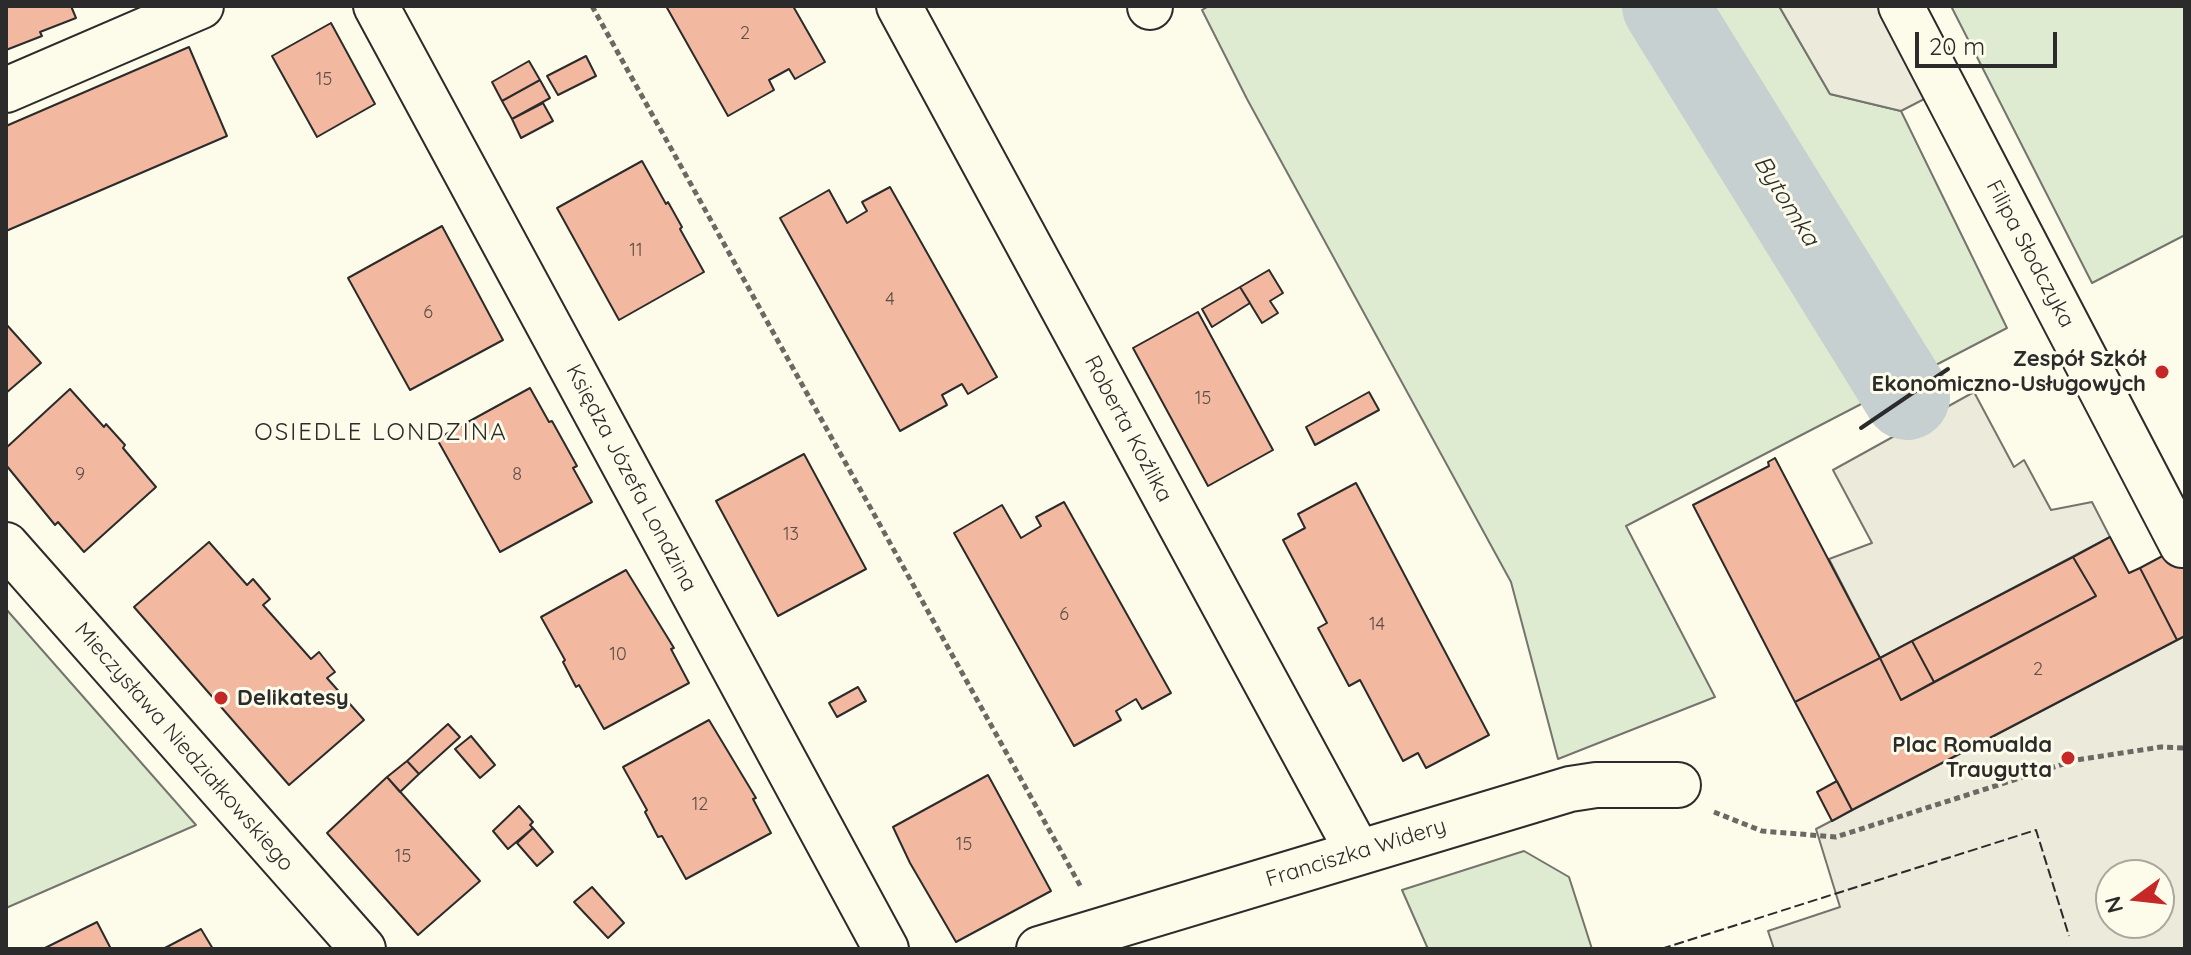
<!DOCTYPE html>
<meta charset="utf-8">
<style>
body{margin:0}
#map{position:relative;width:2191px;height:955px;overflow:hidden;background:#fdfbea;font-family:Quicksand,sans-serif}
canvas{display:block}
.frame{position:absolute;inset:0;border:8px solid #2b2b2b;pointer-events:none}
.north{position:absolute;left:2095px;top:859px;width:80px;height:80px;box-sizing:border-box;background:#fdfbea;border:2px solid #a9a89e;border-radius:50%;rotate:255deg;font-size:22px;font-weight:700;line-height:32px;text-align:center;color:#2b2b2b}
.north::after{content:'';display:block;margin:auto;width:28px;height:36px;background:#c62828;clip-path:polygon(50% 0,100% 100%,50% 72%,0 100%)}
.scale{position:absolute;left:1915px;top:32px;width:142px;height:36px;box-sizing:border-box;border:4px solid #2b2b2b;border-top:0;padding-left:10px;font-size:24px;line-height:28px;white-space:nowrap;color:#2b2b2b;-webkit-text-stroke:6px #fdfbea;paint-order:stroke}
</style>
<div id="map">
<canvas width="2191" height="955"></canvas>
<div class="frame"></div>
<div class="north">N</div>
<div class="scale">20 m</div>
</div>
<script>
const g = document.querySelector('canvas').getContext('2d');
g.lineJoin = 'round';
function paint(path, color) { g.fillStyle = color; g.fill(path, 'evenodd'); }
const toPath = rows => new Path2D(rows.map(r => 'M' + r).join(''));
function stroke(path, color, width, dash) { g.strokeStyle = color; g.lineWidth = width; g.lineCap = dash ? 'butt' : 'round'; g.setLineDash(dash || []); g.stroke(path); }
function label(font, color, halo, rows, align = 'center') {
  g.font = font + ' Quicksand,sans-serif'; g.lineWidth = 6; g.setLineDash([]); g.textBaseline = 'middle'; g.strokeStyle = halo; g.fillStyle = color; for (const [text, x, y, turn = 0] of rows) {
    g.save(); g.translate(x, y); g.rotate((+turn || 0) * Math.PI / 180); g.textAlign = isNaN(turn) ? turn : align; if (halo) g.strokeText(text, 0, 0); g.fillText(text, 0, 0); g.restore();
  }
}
const green = toPath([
 [1209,6,1632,6,1867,401,1626,526,1715,697,1558,759,1511,582,1247,99,1202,10,1209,6],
 [1696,6,1779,6,1830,94,1901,111,2007,328,1930,368,1888,325,1696,6],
 [1951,6,2185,6,2185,235,2092,283,1951,6],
 [6,609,196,825,6,908,6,609],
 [1524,851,1569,877,1592,949,1428,949,1402,890,1524,851]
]);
paint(green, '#deebd1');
stroke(green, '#74746e', 2);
const parking = toPath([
 [1779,6,1883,6,1930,96,1901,111,1830,94,1779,6],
 [1974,392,2014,467,2024,460,2051,510,2092,502,2110,537,1880,658,1829,559,1872,543,1833,470,1974,392],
 [2185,636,2185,949,1774,949,1768,931,1840,907,1816,829,2185,636],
 [2111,875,2159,875,2159,923,2111,923,2111,875]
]);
paint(parking, '#eceadb');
stroke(parking, '#74746e', 2);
stroke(toPath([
 [1665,6,1907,397]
]), '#c7d0d0', 86);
const building = toPath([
 [6,6,71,6,76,18,40,32,42,36,6,50,6,6],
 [666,6,793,6,825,62,795,79,789,69,769,80,774,90,728,116,666,6],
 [331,23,375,104,317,137,272,56,331,23],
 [189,47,227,136,6,231,6,126,189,47],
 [586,56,596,76,558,95,547,76,586,56],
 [529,61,540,80,502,101,492,82,529,61],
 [540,80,550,98,512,119,502,101,540,80],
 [543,103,553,121,521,138,512,119,543,103],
 [642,161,666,204,668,202,682,227,680,229,704,272,619,320,557,208,642,161],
 [890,187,997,377,968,394,962,384,942,395,947,405,900,431,780,218,829,190,847,223,867,211,862,202,890,187],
 [442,226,503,340,410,390,348,278,442,226],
 [1269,270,1283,293,1270,301,1278,313,1262,323,1240,287,1269,270],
 [1240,287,1250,303,1212,327,1202,309,1240,287],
 [1198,312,1273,450,1208,486,1133,348,1198,312],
 [6,324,41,363,6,393,6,324],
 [530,388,549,422,552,421,577,466,573,468,592,502,500,552,437,439,530,388],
 [70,389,104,427,106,424,125,445,123,448,156,487,84,552,58,522,55,525,6,465,6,448,70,389],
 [1369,392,1379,410,1315,445,1306,427,1369,392],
 [804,454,866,569,778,616,716,501,804,454],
 [1775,458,1880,658,1795,702,1693,505,1769,466,1768,462,1775,458],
 [1356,483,1489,735,1426,768,1418,753,1403,761,1360,680,1349,686,1318,628,1327,623,1283,540,1305,528,1298,514,1356,483],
 [1064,502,1171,693,1142,709,1136,699,1116,711,1121,720,1074,746,954,533,1002,505,1021,538,1041,526,1036,517,1064,502],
 [2110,537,2129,573,2140,568,2177,640,1852,810,1795,702,1880,658,1901,700,2096,596,2073,557,2110,537],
 [209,542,247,585,253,579,270,599,263,605,311,659,319,652,335,672,327,678,364,720,289,785,134,607,209,542],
 [2185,544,2185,636,2177,640,2140,568,2185,544],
 [2073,557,2096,596,1934,682,1912,641,2073,557],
 [626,570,674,648,671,649,689,683,604,729,579,685,576,687,563,662,565,660,541,617,626,570],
 [1912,641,1934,682,1901,700,1880,658,1912,641],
 [858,687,866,701,837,717,829,703,858,687],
 [709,720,756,798,753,799,771,833,686,879,662,836,658,837,645,812,647,810,623,767,709,720],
 [448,724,460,737,419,774,407,761,448,724],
 [471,736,495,765,480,778,455,749,471,736],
 [407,761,419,774,400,792,387,777,407,761],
 [988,775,1051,891,956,942,910,863,893,827,988,775],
 [387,777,480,881,418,935,327,833,387,777],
 [1837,781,1852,810,1832,821,1817,792,1837,781],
 [519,806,533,822,530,825,533,828,508,849,493,831,519,806],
 [533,828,553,852,537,866,517,843,533,828],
 [592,887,624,923,608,938,574,902,592,887],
 [97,922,111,949,43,949,97,922],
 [201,929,213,949,163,949,201,929]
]);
paint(building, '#f2b8a0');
stroke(building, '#2b2b2b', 2);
const minor = toPath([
 [376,6,886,949],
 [899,6,1358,852],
 [1150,6,1150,7],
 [1901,6,2182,545],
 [6,90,201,6],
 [6,545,363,949],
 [1039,949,1570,789,1596,785,1678,785]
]);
stroke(minor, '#2b2b2b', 48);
stroke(toPath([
 [592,6,1082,889],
 [1714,812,1762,831,1836,837,2076,760,2161,747,2185,748]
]), '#6a6964', 5, [6, 4]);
stroke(minor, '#fdfbea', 44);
stroke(toPath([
 [1661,949,2036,830,2069,936]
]), '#2b2b2b', 2, [10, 4]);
stroke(toPath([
 [1861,428,1948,369]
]), '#2b2b2b', 4);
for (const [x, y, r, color] of [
 [2162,372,8,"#c62828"],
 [221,698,8,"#c62828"],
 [2068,758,8,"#c62828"]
]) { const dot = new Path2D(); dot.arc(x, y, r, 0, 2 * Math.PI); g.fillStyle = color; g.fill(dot); stroke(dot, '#fdfbea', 3); }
label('18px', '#5d4e48', null, [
 ["2",745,34],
 ["15",324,80],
 ["11",636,251],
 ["4",890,300],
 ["6",428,313],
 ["15",1203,399],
 ["9",80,475],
 ["8",517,475],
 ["13",791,535],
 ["6",1064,615],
 ["14",1377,625],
 ["10",618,655],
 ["2",2038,670],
 ["12",700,805],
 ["15",964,845],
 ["15",403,857]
]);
label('22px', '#2b2b2b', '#fdfbea', [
 ["Filipa Słodczyka",2030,254,62],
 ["Roberta Koźlika",1128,429,62],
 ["Księdza Józefa Londzina",631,478,62],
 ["Mieczysława Niedziałkowskiego",184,747,49],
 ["Franciszka Widery",1356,853,-17]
]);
label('bold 22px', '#2b2b2b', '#fdfbea', [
 ["Zespół Szkół",2146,359],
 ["Ekonomiczno-Usługowych",2146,384],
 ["Delikatesy",237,698,"left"],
 ["Plac Romualda",2052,745],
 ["Traugutta",2052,770]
], 'right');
label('italic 24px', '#2b2b2b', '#fdfbea', [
 ["Bytomka",1786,201,58]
]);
g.letterSpacing = '2px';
label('24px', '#2b2b2b', '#fdfbea', [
 ["OSIEDLE LONDZINA",381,433]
]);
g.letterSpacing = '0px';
</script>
